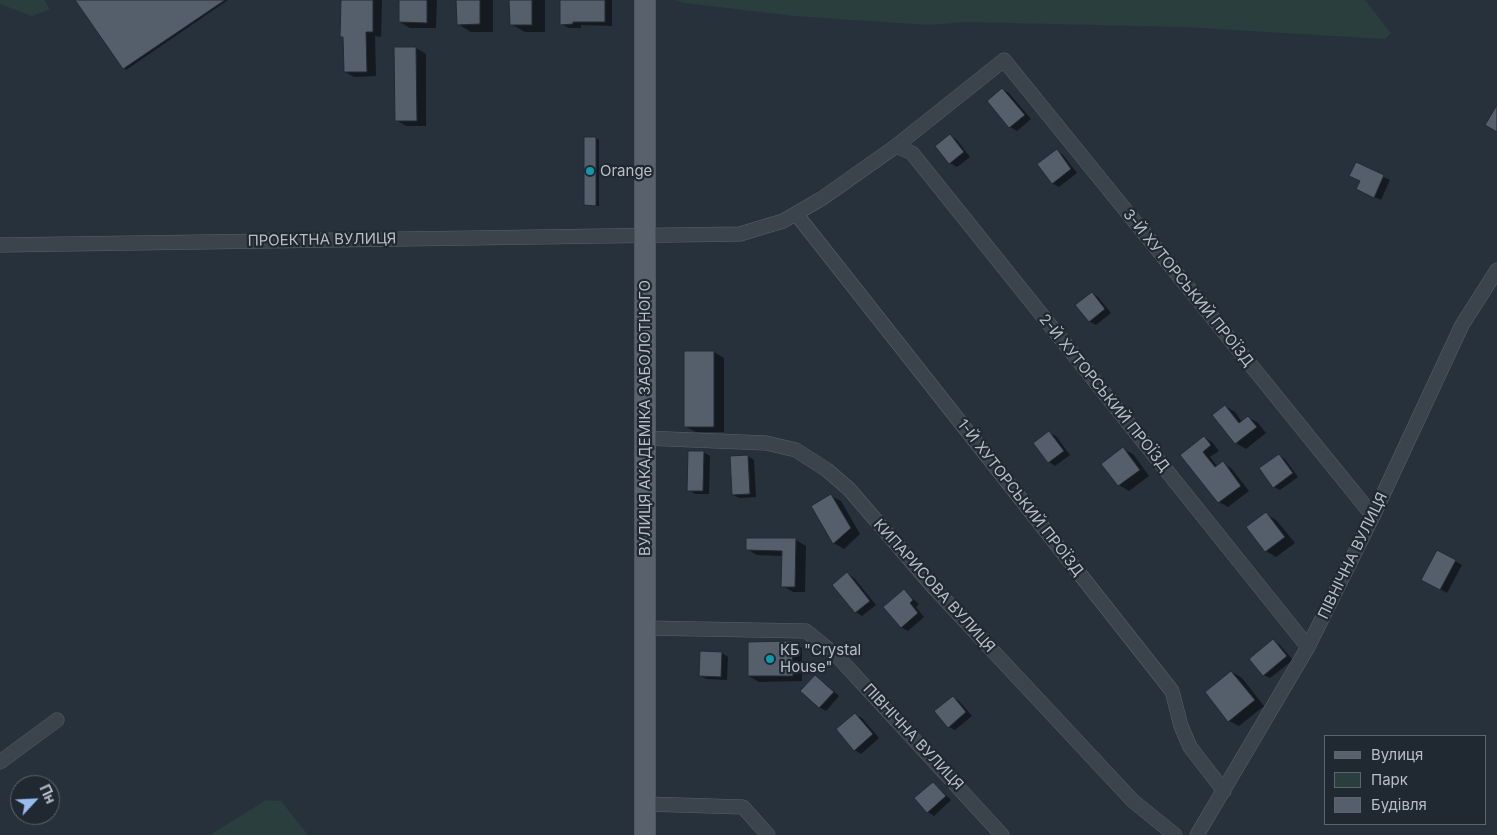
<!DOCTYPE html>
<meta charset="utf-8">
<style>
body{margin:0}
#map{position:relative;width:1497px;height:835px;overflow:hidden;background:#27313c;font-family:Inter,sans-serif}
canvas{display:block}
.legend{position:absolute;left:1324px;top:735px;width:162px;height:90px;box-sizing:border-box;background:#202832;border:1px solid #5c646e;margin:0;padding:6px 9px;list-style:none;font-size:15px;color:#b7bec8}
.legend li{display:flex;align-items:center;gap:10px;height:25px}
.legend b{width:25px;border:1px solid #5c646e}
.north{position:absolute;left:10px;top:775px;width:50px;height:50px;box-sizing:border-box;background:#202832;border:1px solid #5c646e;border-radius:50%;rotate:65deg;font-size:14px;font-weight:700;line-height:20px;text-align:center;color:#b7bec8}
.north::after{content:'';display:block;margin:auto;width:18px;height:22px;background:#97bced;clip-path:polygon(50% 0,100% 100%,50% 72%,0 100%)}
</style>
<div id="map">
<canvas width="1497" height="835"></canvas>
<ul class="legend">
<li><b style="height:6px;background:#59626c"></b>Вулиця</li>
<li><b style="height:14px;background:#2a3e3e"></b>Парк</li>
<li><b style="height:14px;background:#555f6c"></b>Будівля</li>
</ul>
<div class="north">Пн</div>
</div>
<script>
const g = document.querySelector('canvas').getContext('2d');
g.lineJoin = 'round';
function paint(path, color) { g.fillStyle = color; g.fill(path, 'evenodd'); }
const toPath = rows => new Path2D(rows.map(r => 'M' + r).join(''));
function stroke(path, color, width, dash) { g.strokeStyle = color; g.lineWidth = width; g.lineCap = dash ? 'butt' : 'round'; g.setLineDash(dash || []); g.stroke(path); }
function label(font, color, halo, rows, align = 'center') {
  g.font = font + ' Inter,sans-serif'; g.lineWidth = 4.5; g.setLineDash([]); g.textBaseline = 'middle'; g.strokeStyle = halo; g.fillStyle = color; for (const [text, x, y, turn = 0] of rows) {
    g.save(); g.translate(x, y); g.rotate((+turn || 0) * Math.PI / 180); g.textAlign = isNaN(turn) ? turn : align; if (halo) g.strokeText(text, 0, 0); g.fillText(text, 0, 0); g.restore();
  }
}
paint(toPath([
 [0,0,44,0,50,9,32,16,0,4],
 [675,0,1365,0,1391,33,1385,39,1183,27,965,22,929,25,794,16,685,3],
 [266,800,281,801,308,835,210,835]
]), '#2a3e3e');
paint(toPath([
 [77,0,228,0,126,70],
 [342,0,382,0,381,37,375,36,376,76,354,77,345,72],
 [400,0,437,0,436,28,410,28,400,22],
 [458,0,493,0,493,32,471,32,458,24],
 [511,0,545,0,545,32,525,32,511,24],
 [561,0,612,0,612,26,581,25,581,28,569,28,561,24],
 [416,48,426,54,426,126,406,126,396,120],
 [1002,89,1009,93,1031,119,1017,131,1010,127,988,101],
 [950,136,956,139,970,157,957,167,950,163],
 [596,138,599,140,599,206,588,206,586,205],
 [1057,151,1063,155,1077,173,1059,187,1052,183],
 [1356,164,1390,180,1381,200,1364,192],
 [1092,293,1098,297,1111,313,1096,325,1089,321],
 [714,352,724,358,724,432,696,432,686,427],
 [1225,406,1235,412,1242,422,1248,417,1258,423,1266,433,1246,449,1236,443,1214,415],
 [1049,433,1056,436,1070,455,1055,466,1049,462],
 [1204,437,1212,442,1219,451,1210,457,1218,467,1223,463,1231,468,1249,491,1228,507,1219,502,1182,455],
 [1123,449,1133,454,1149,476,1129,491,1119,485,1103,464],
 [703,452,710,456,709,494,695,494,689,490],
 [1279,455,1285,459,1298,477,1280,490,1274,487],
 [748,456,754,460,756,497,740,498,733,495],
 [831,496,841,501,860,534,844,549,834,543],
 [1266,514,1276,520,1295,543,1276,557,1266,551,1248,528],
 [796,540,806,546,805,592,793,592,783,586,783,556,757,555,747,549],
 [1438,552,1462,565,1447,593,1422,579],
 [847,574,854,578,876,605,862,616,856,612],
 [904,591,919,604,916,607,924,617,908,631,901,627],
 [1273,641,1280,645,1293,660,1270,678,1264,675],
 [749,643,792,643,802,648,802,681,759,682,749,676],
 [722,653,728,657,727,680,707,679,700,676],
 [1232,672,1242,678,1264,706,1239,726,1229,721],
 [816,676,839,696,826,711,819,707],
 [953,697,959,701,972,716,955,730,949,727],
 [855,714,862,718,879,738,861,754,855,750],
 [933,783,951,800,934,816,928,812]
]), '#0007');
const building = toPath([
 [75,0,225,0,123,69,75,0],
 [341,0,373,0,373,32,366,32,367,72,344,72,343,37,340,37,341,0],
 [399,0,427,0,427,23,399,22,399,0],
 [456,0,480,0,480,24,457,25,456,0],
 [509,0,532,0,532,25,510,25,509,0],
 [560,0,605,0,605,22,573,22,573,24,560,25,560,0],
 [394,47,416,47,417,121,395,121,394,47],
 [1002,88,1025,115,1009,128,987,101,1002,88],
 [1497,105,1497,132,1485,125,1497,105],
 [950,134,964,152,949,164,935,146,950,134],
 [584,137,596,137,596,206,584,205,584,137],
 [1057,149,1071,169,1052,184,1037,164,1057,149],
 [1356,162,1384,175,1374,198,1356,189,1360,181,1349,176,1356,162],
 [1092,292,1105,309,1089,322,1075,305,1092,292],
 [684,351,714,351,714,427,684,427,684,351],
 [1225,405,1239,423,1248,416,1257,427,1235,444,1212,415,1225,405],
 [1049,431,1064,451,1048,463,1033,443,1049,431],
 [1204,436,1211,445,1203,452,1215,467,1223,461,1241,486,1218,503,1180,455,1204,436],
 [1123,447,1140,470,1118,486,1101,464,1123,447],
 [688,451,704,451,703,491,687,491,688,451],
 [1279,454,1293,473,1273,488,1259,468,1279,454],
 [748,455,750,494,732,495,730,456,748,455],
 [831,494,851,528,833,544,811,506,831,494],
 [1266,512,1285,537,1265,552,1246,527,1266,512],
 [746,538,796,538,795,587,781,587,782,551,746,550,746,538],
 [1437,550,1456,560,1440,590,1421,580,1437,550],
 [847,572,870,601,855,613,832,585,847,572],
 [904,589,913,600,910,603,918,613,901,628,883,607,904,589],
 [1273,639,1287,656,1263,676,1249,659,1273,639],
 [792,641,793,676,748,676,748,642,792,641],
 [700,651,722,652,721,677,699,676,700,651],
 [1231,671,1255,700,1228,722,1205,692,1231,671],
 [815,675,834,692,819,708,800,691,815,675],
 [953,696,966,712,948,728,934,711,953,696],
 [855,713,873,734,854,751,836,729,855,713],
 [933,782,946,796,927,813,914,798,933,782]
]);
paint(building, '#555f6c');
stroke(building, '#222a34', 1);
const street = toPath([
 [896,146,912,153,1308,647],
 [797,215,1172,691,1181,726,1190,747,1224,791],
 [0,245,740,234,783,221,821,199,896,146,1004,60,1373,516],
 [644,438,766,443,796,450,827,470,849,489,935,589,1133,801,1175,835],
 [646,628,806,631,838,657,1002,835],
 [0,762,57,720],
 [646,804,743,807,768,835],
 [1197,835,1308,647,1373,516,1462,325,1497,270]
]);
const primary = toPath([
 [645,0,645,835]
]);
stroke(street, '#59616b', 15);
stroke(primary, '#444c56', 22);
stroke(street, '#3b434d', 14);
stroke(primary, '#59626c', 21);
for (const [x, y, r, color] of [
 [590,171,5,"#0f9aa8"],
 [770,659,5,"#0f9aa8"]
]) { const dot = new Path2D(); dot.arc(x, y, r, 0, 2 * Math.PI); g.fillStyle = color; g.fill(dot); stroke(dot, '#202832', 2); }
label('15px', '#b7bec8', '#202832', [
 ["Orange",600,171],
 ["КБ \"Crystal",780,650],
 ["House\"",780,667]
], 'left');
label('15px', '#b7bec8', '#202832', [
 ["ПРОЕКТНА ВУЛИЦЯ",322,240,-1],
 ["3-Й ХУТОРСЬКИЙ ПРОЇЗД",1188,288,51],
 ["2-Й ХУТОРСЬКИЙ ПРОЇЗД",1104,393,51],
 ["ВУЛИЦЯ АКАДЕМІКА ЗАБОЛОТНОГО",645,418,-90],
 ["1-Й ХУТОРСЬКИЙ ПРОЇЗД",1020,498,52],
 ["ПІВНІЧНА ВУЛИЦЯ",1353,556,-64],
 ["КИПАРИСОВА ВУЛИЦЯ",934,586,48],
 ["ПІВНІЧНА ВУЛИЦЯ",913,737,47]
]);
</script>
